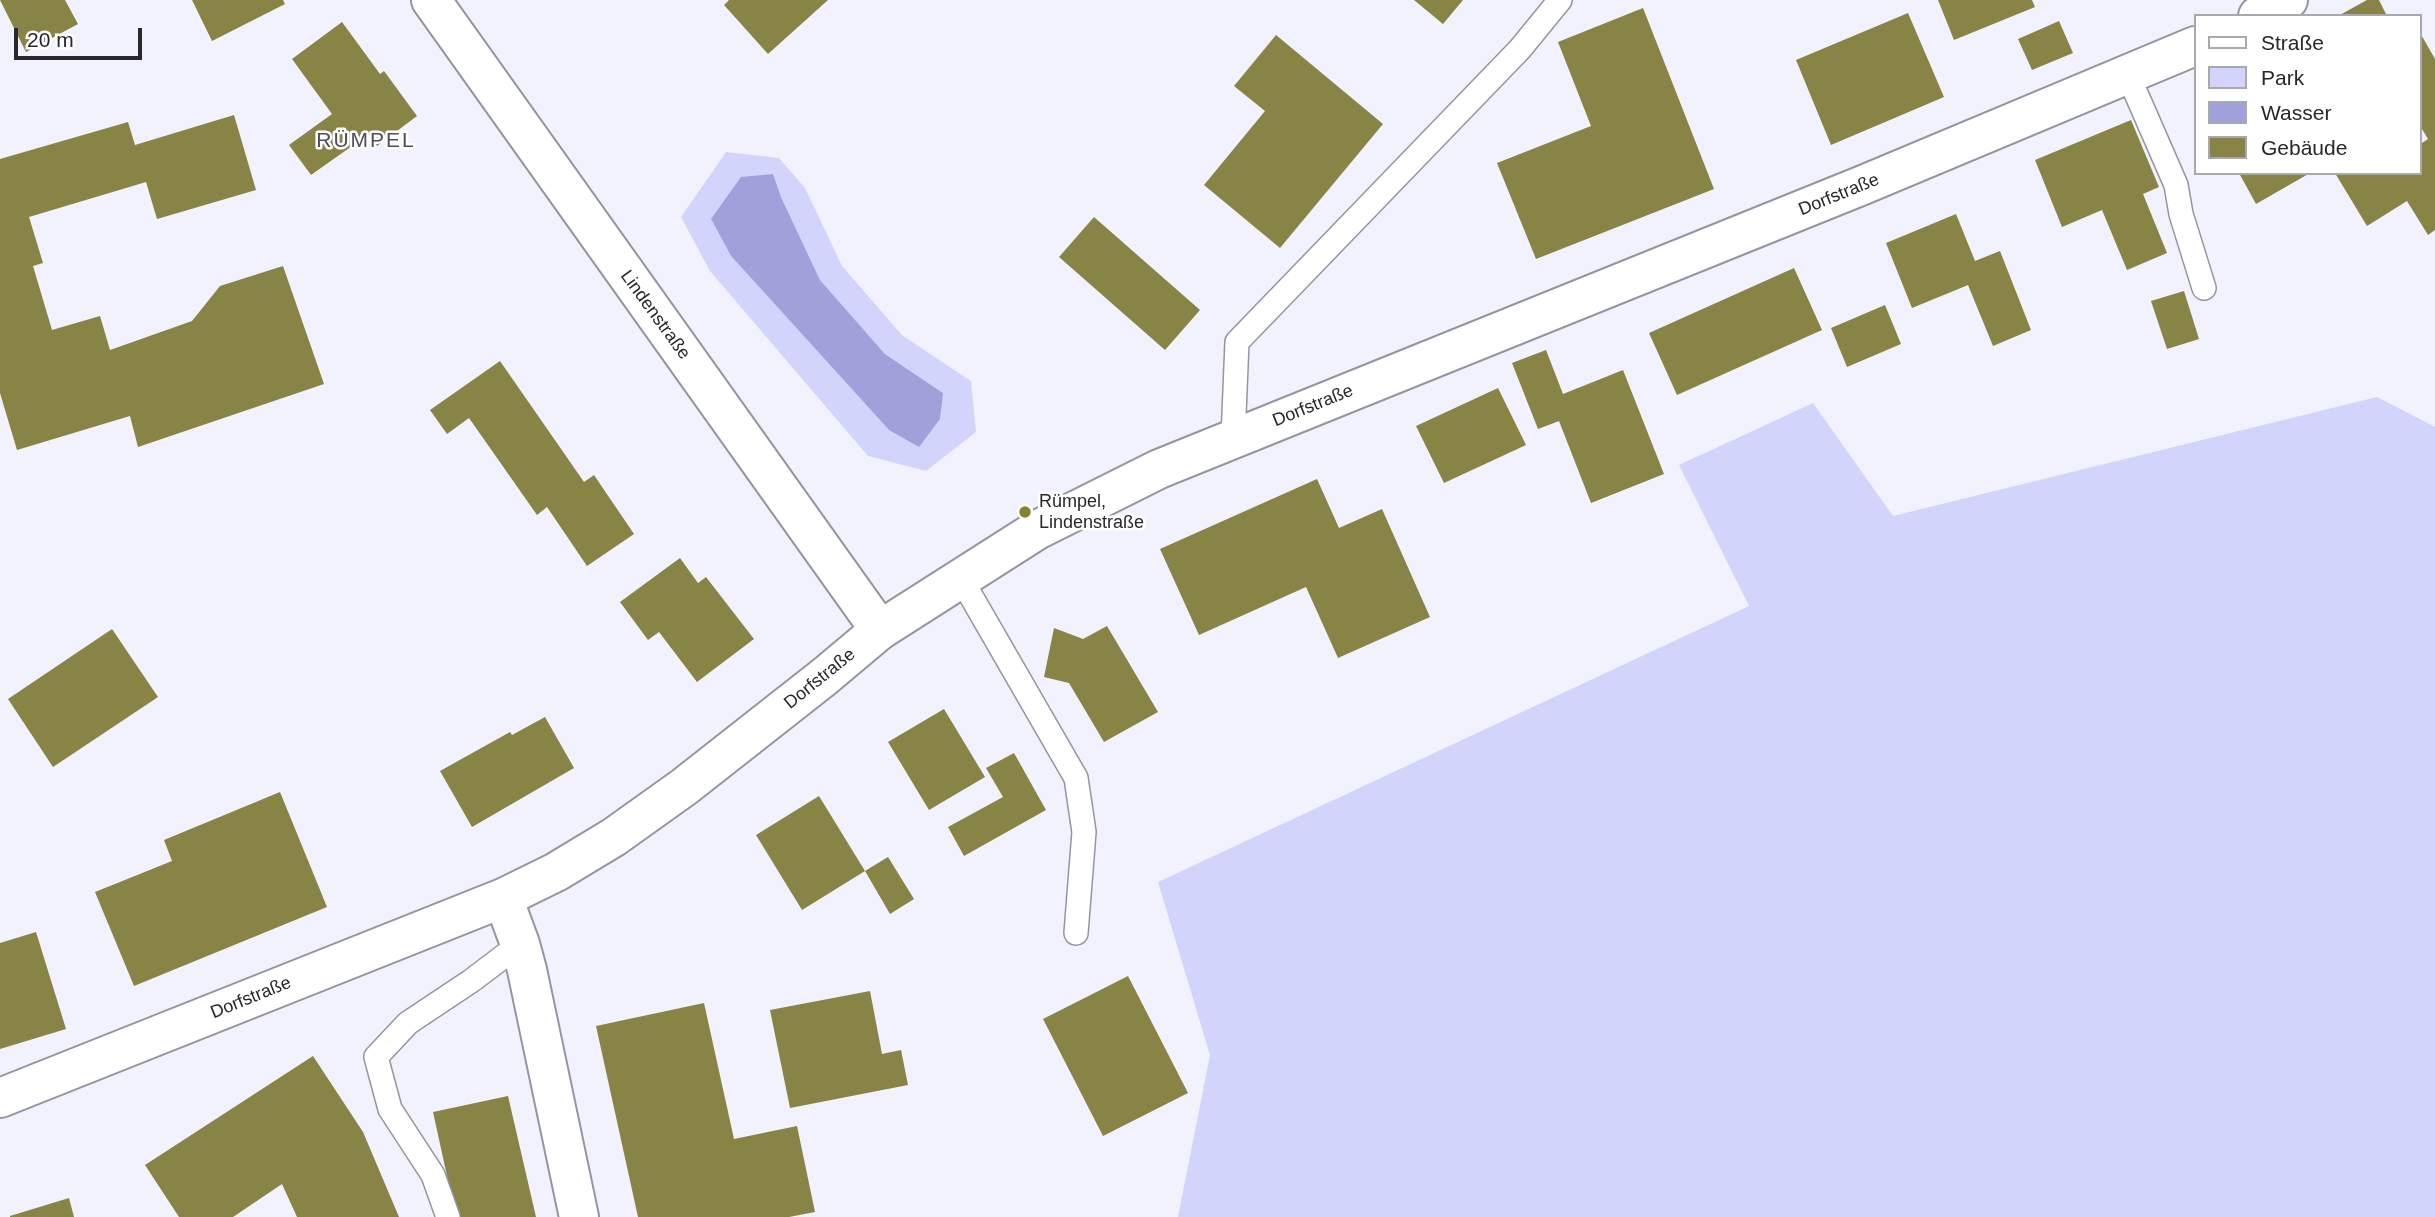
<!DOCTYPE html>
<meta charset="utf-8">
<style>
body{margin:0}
#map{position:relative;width:2435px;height:1217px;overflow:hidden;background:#f1f2fd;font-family:Helvetica,sans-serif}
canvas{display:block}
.legend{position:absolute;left:2194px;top:14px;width:228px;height:161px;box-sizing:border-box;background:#fff;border:2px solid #a9a9ab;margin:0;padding:9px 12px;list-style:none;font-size:21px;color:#27272c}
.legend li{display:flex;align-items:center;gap:14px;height:35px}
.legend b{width:35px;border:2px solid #a9a9ab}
.scale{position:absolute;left:14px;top:28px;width:128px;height:32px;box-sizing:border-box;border:4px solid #27272c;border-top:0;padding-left:9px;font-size:21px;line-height:24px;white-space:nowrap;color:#27272c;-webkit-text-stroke:5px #fff;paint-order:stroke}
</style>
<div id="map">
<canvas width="2435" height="1217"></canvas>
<ul class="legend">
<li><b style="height:9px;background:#fff"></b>Straße</li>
<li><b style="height:19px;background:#d3d4fb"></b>Park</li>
<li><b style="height:19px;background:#a0a1db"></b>Wasser</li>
<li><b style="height:19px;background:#878445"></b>Gebäude</li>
</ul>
<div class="scale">20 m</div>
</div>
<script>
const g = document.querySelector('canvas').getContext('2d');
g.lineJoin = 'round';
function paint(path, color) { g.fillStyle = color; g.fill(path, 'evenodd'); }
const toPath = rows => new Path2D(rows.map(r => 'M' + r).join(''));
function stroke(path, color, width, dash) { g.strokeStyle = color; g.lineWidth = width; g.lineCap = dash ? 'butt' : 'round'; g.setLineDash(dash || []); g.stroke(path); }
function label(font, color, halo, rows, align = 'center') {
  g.font = font + ' Helvetica,sans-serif'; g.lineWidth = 5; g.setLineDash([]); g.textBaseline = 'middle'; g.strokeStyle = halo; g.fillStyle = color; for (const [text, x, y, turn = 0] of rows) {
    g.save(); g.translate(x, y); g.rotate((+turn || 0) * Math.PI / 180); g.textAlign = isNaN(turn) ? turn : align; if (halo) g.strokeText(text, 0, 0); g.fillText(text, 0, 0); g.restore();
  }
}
paint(toPath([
 [726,152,779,158,805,188,842,266,902,335,971,381,976,432,926,471,868,456,710,271,681,217],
 [773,174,781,197,820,280,885,354,943,393,889,430,731,256,711,219],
 [2377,397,2435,427,2435,1217,1178,1217,1210,1055,1158,882,1749,606,1679,465,1813,403,1893,516]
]), '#d3d4fb');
paint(toPath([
 [773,174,781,197,820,280,885,354,943,393,940,419,919,447,889,430,731,256,711,219,741,177]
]), '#a0a1db');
paint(toPath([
 [0,0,65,0,78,24,26,52],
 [192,0,283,0,285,4,212,41],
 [729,0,828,0,768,54,724,5],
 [1414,0,1463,0,1443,24],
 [1938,0,2032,0,2035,7,1954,40],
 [2367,0,2379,0,2387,16,2338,16],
 [1643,8,1714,189,1536,259,1497,163,1591,126,1558,42],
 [1908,13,1944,97,1831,145,1796,60],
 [2059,21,2073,53,2032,70,2018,39],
 [342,22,380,74,384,71,417,116,377,146,369,134,311,175,289,145,332,114,292,59],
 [2419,31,2435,59,2435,230,2428,235,2407,201,2367,226,2335,173,2419,173,2419,145,2428,139,2419,124],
 [1276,35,1383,124,1280,248,1204,185,1265,111,1234,86],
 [234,115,256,190,157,219,146,182,29,217,43,263,33,266,52,330,100,316,110,350,192,321,220,286,283,266,324,384,138,447,130,416,17,450,0,393,0,159,128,122,135,145],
 [2131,120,2159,187,2143,194,2167,253,2127,270,2102,210,2062,227,2035,160],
 [2239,173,2310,173,2256,204],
 [1956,214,1975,261,2000,251,2031,330,1993,346,1968,285,1912,308,1886,243],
 [1094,217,1200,310,1165,350,1059,257],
 [1794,268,1822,330,1677,395,1649,333],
 [2184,291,2199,339,2167,349,2151,301],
 [1885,305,1901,344,1847,367,1831,328],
 [1546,350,1563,394,1623,370,1664,474,1591,503,1559,421,1538,429,1512,363],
 [500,361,584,482,594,475,634,534,587,566,547,507,537,515,469,418,447,434,430,410],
 [1498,388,1526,445,1444,483,1416,426],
 [1317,479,1339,528,1382,509,1430,617,1338,658,1306,587,1199,635,1160,549],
 [680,558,698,583,706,577,754,639,697,682,659,632,648,640,620,602],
 [1107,626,1158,712,1104,742,1069,683,1044,677,1054,628,1083,639],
 [112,629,158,697,53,767,8,699],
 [944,709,985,777,929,810,888,742],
 [545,717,574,768,472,827,440,771,510,732,512,735],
 [1014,753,1046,810,964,856,948,827,1003,797,986,768],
 [280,792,327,907,134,986,95,892,172,861,164,840],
 [819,796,865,871,802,910,756,835],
 [888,857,914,899,890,914,865,871],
 [36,932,66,1029,0,1049,0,943],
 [1128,976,1188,1093,1103,1136,1043,1019],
 [870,991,882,1054,901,1050,908,1085,790,1108,770,1010],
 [704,1003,734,1139,797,1126,815,1212,789,1217,638,1217,596,1026],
 [313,1056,363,1132,399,1217,297,1217,282,1184,233,1217,179,1217,145,1165],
 [508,1096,536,1217,456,1217,433,1112],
 [69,1198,74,1217,10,1217,10,1216]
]), '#878445');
const service = toPath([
 [2128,75,2176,185,2181,214,2204,288],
 [1233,438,1237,342,1520,49,1560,0],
 [960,577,1076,778,1084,832,1076,933],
 [448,1217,433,1175,390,1109,376,1057,408,1023,471,981,520,944]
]);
const minor = toPath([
 [431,0,880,630]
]);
const tertiary = toPath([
 [2258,16,2288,0],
 [503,898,520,944,527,970,579,1217],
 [0,1098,503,898,556,872,614,837,684,787,824,677,880,630,1037,530,1159,469,1863,185,2195,46]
]);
stroke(service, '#9495a2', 26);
stroke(minor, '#9495a2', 42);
stroke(tertiary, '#9495a2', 42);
stroke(service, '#fff', 23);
stroke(minor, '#fff', 38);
stroke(tertiary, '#fff', 38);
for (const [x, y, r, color] of [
 [1025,512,7,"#87822b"]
]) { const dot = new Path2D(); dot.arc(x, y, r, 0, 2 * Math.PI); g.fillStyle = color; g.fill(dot); stroke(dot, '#fff', 2.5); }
label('18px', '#27272c', '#fff', [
 ["Dorfstraße",1839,195,-22],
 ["Lindenstraße",655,315,54],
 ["Dorfstraße",1313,406,-22],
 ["Dorfstraße",820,679,-39],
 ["Dorfstraße",251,998,-22]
]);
label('18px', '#27272c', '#fff', [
 ["Rümpel,",1039,502],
 ["Lindenstraße",1039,523]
], 'left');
g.letterSpacing = '2px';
label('21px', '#4e4f5a', '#fff', [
 ["RÜMPEL",366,141]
]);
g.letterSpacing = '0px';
</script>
